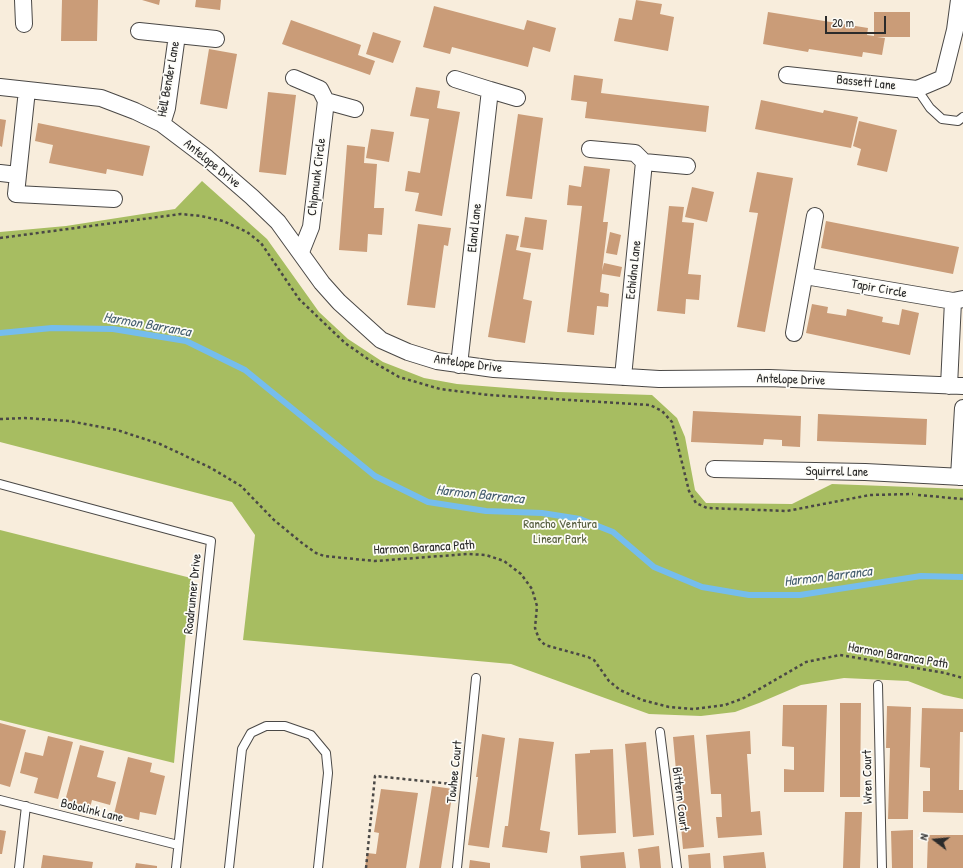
<!DOCTYPE html>
<style>
body{margin:0}
#map{position:relative;width:963px;height:868px;overflow:hidden;background:#f8eddc;font-family:"Patrick Hand",sans-serif}
canvas{display:block}
.north{position:absolute;left:915px;top:820px;width:40px;height:40px;-webkit-text-stroke:3px #fdfcf7;paint-order:stroke;rotate:286deg;font-size:11px;font-weight:700;line-height:16px;text-align:center;color:#2b2b2b}
.north::after{content:'';display:block;margin:auto;width:14px;height:18px;background:#2b2b2b;clip-path:polygon(50% 0,100% 100%,50% 72%,0 100%)}
.scale{position:absolute;left:825px;top:16px;width:61px;height:18px;box-sizing:border-box;border:2px solid #2b2b2b;border-top:0;padding-left:5px;font-size:12px;line-height:14px;white-space:nowrap;color:#2b2b2b;-webkit-text-stroke:3px #fdfcf7;paint-order:stroke}
</style>
<div id="map">
<canvas width="963" height="868"></canvas>
<div class="north">N</div>
<div class="scale">20 m</div>
</div>
<script>
const g = document.querySelector('canvas').getContext('2d');
g.lineJoin = 'round';
function paint(path, color) { g.fillStyle = color; g.fill(path, 'evenodd'); }
const toPath = rows => new Path2D(rows.map(r => 'M' + r).join(''));
function stroke(path, color, width, dash) { g.strokeStyle = color; g.lineWidth = width; g.lineCap = dash ? 'butt' : 'round'; g.setLineDash(dash || []); g.stroke(path); }
function label(font, color, halo, rows, align = 'center') {
  g.font = font + ' "Patrick Hand",sans-serif'; g.lineWidth = 3.5; g.setLineDash([]); g.textBaseline = 'middle'; g.strokeStyle = halo; g.fillStyle = color; for (const [text, x, y, turn = 0] of rows) {
    g.save(); g.translate(x, y); g.rotate((+turn || 0) * Math.PI / 180); g.textAlign = isNaN(turn) ? turn : align; if (halo) g.strokeText(text, 0, 0); g.fillText(text, 0, 0); g.restore();
  }
}
paint(toPath([
 [202,181,267,239,319,312,348,339,383,362,424,378,457,384,558,392,652,395,677,418,685,437,695,490,706,503,792,504,832,484,963,489,963,699,944,695,908,681,844,678,801,685,759,703,735,712,701,716,649,714,511,664,243,640,255,535,232,502,0,442,0,232,66,226,175,209],
 [0,530,191,578,174,763,0,720]
]), '#a7bd61');
stroke(toPath([
 [0,333,52,328,113,329,186,341,245,370,375,476,428,502,486,511,542,513,580,519,613,532,654,567,702,587,749,595,800,595,921,576,963,577]
]), '#75bded', 6);
paint(toPath([
 [62,0,98,0,97,41,61,41],
 [142,0,160,0,159,5],
 [196,0,221,0,220,10,195,7],
 [636,0,662,4,660,14,674,17,668,51,614,41,619,18,632,20],
 [434,6,524,30,527,20,556,28,550,52,533,47,528,67,452,47,450,54,423,47],
 [768,12,868,28,867,35,874,36,874,12,910,12,910,37,877,37,885,38,882,55,863,52,862,57,809,49,808,52,763,44],
 [291,20,361,45,358,55,375,61,370,75,282,44],
 [373,32,401,41,393,63,366,54],
 [209,49,237,54,227,109,200,104],
 [574,75,603,79,601,93,709,106,706,132,585,118,587,102,571,100],
 [416,87,440,91,437,108,460,112,442,216,415,211,419,193,405,191,408,171,420,173,429,119,410,116],
 [268,92,296,95,286,175,259,172],
 [761,100,823,113,824,110,858,117,851,148,755,129],
 [518,114,543,118,532,199,506,196],
 [0,119,6,120,2,147,0,146],
 [859,121,897,130,887,172,857,165,861,149,853,146],
 [38,123,150,146,143,176,107,169,106,174,49,163,53,145,35,141],
 [371,129,394,132,389,162,366,158],
 [347,145,365,147,364,163,377,164,374,208,384,208,382,235,368,234,367,252,339,250],
 [584,166,610,169,603,222,608,222,602,271,604,263,622,267,620,277,602,274,600,292,609,294,608,307,597,306,594,335,567,332,582,206,567,205,569,185,581,187],
 [757,172,793,178,765,332,737,327,758,213,749,212],
 [692,187,714,192,707,222,685,217],
 [669,206,684,207,682,222,694,223,688,274,701,275,699,300,686,299,685,314,657,311],
 [525,217,547,220,543,250,520,247],
 [826,221,959,247,953,274,821,248],
 [418,224,451,228,448,246,444,245,435,308,407,305],
 [610,232,621,235,617,255,606,253],
 [506,234,519,236,516,250,531,253,523,299,532,301,525,343,488,337],
 [812,304,828,307,827,313,846,316,847,309,883,317,882,322,899,325,902,309,919,313,910,355,806,333],
 [693,411,801,416,800,447,782,446,782,440,764,439,763,445,691,442],
 [818,414,927,419,926,445,817,441],
 [840,703,861,703,860,797,840,797],
 [783,705,827,705,824,792,784,792,784,769,794,770,794,747,782,746],
 [887,706,911,707,908,819,888,819,890,748,886,748],
 [922,708,963,709,963,732,960,732,959,790,963,790,963,813,923,812,923,791,930,791,930,768,920,767],
 [0,723,26,730,10,787,0,784],
 [750,731,751,754,747,754,751,812,760,811,762,835,718,838,716,817,722,817,721,794,711,794,706,735],
 [482,734,505,738,489,848,468,845,478,777,476,777],
 [694,735,704,847,683,849,673,737],
 [48,736,73,742,58,799,34,793,38,778,20,773,25,752,43,756],
 [519,738,554,742,540,830,550,832,547,853,502,847,505,826,508,826],
 [646,742,654,835,633,837,625,744],
 [80,745,104,751,97,777,116,782,110,805,92,800,90,808,65,801],
 [613,749,616,833,578,835,575,754,590,753,590,750],
 [128,757,152,763,150,772,165,776,156,815,140,812,139,820,114,814],
 [432,786,453,789,441,868,419,868],
 [381,789,418,793,406,868,365,868,367,853,376,854,379,833,374,832],
 [845,812,862,812,860,868,843,868],
 [0,830,6,831,2,854,0,854],
 [913,830,913,868,892,868,891,831],
 [928,835,963,835,963,868,927,868],
 [659,846,661,868,640,868,638,849],
 [624,852,626,868,581,868,580,856],
 [764,852,766,868,724,868,723,856],
 [710,853,711,868,689,868,688,855],
 [43,855,93,862,92,868,41,868],
 [470,860,490,863,490,868,469,868],
 [136,863,157,866,157,868,135,868]
]), '#ca9c78');
const service = toPath([
 [917,89,930,108,942,119,958,121,963,117],
 [0,484,211,541,176,868],
 [878,685,882,868],
 [660,732,677,868],
 [0,800,178,845],
 [19,868,26,806],
 [229,868,242,749,251,733,266,726,285,726,311,735,326,753,328,773,318,868],
 [457,868,476,678]
]);
const minor = toPath([
 [23,0,24,24],
 [139,31,216,39],
 [787,75,917,89,943,78,955,30,959,0],
 [294,78,320,89,326,101,311,227,301,252],
 [455,79,490,90,459,365],
 [0,87,101,98,135,111,162,124,207,158,252,197,278,222,322,283,339,302,381,340,408,352,437,361,494,369,659,379,769,378,963,386],
 [27,90,16,194,114,199],
 [490,90,517,98],
 [326,101,355,109],
 [162,124,167,108,177,35],
 [590,149,635,153,644,162,623,377],
 [644,162,687,166],
 [0,173,18,175],
 [805,276,953,301,963,299],
 [794,333,815,216],
 [949,386,953,301],
 [714,469,865,472,963,477],
 [959,477,963,408]
]);
stroke(service, '#4a4846', 10);
stroke(minor, '#4a4846', 18);
stroke(toPath([
 [0,238,181,214,201,216,223,221,247,232,261,243,299,299,345,343,368,359,399,377,440,389,489,395,650,405,662,411,672,422,689,491,696,503,707,508,787,511,870,495,913,494],
 [0,419,25,418,69,421,117,430,160,444,211,468,241,486,274,520,302,543,316,553,324,556,375,561,468,554,486,555,504,561,521,574,532,589,537,606,535,628,539,639,545,645,588,657,594,660,609,681,620,690,642,700,669,707,694,709,725,705,744,698,806,662,840,655,945,673,963,678],
 [918,495,963,499],
 [366,868,375,776,452,784]
]), '#4a4846', 2.5, [3, 3]);
stroke(service, '#fff', 8);
stroke(minor, '#fff', 16);
label('13px', '#2b2b2b', '#fdfcf7', [
 ["Hell Bender Lane",169,79,-80],
 ["Bassett Lane",866,83,6],
 ["Antelope Drive",212,164,39],
 ["Chipmunk Circle",317,177,-83],
 ["Eland Lane",475,228,-84],
 ["Echidna Lane",634,270,-84],
 ["Tapir Circle",879,289,10],
 ["Antelope Drive",468,364,8],
 ["Antelope Drive",791,380,2],
 ["Squirrel Lane",837,472,1],
 ["Harmon Baranca Path",424,548,-3],
 ["Roadrunner Drive",193,594,-84],
 ["Harmon Baranca Path",898,656,10],
 ["Towhee Court",455,772,-84],
 ["Wren Court",868,777,-91],
 ["Bittern Court",680,799,83],
 ["Bobolink Lane",92,811,14]
]);
label('13px', '#565e3e', '#fdfcf7', [
 ["Rancho Ventura",560,525],
 ["Linear Park",560,540]
]);
label('italic 14px', '#455e6f', '#fdfcf7', [
 ["Harmon Barranca",147,325,10],
 ["Harmon Barranca",480,495,6],
 ["Harmon Barranca",828,577,-7]
]);
</script>
